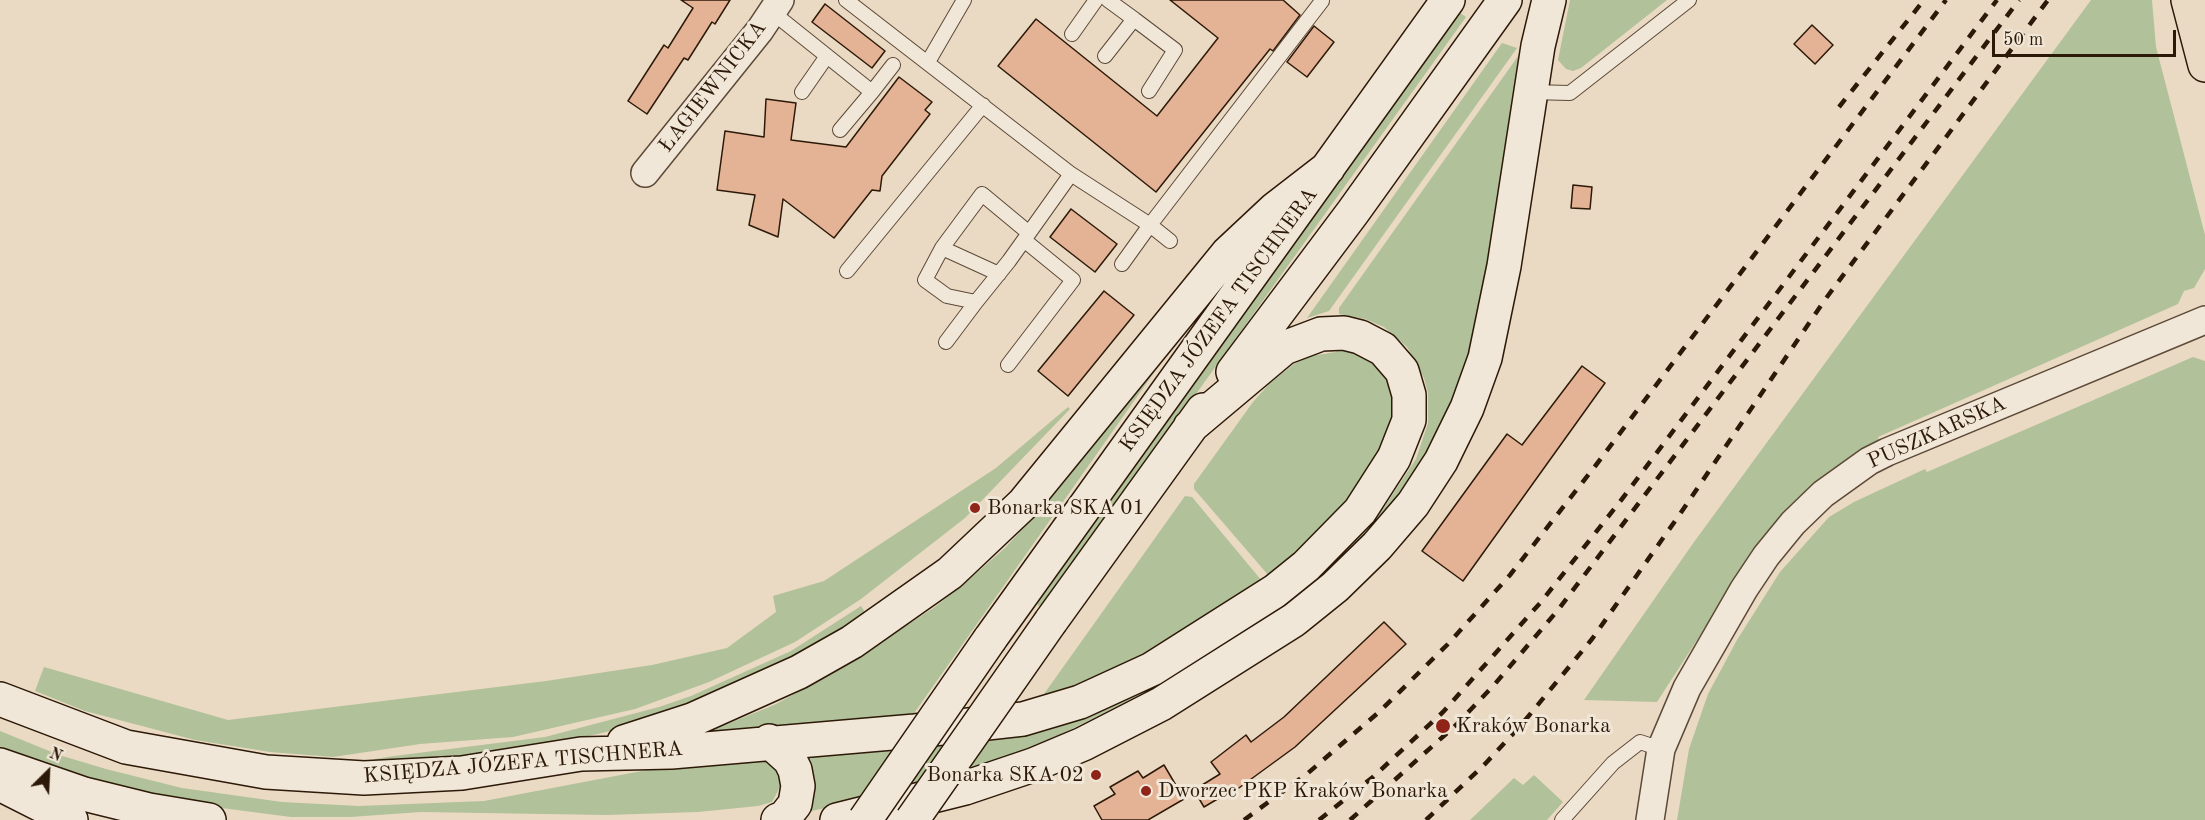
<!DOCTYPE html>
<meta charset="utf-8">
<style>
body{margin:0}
#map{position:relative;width:2205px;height:820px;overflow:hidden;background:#eadac3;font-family:"Old Standard TT",serif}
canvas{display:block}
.north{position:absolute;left:18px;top:742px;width:60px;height:60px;-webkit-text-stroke:4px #f1e7d8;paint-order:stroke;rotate:24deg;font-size:16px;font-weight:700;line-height:24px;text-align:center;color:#2d1908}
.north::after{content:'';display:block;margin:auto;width:21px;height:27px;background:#2d1908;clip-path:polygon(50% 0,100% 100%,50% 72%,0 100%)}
.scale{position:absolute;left:1992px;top:30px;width:184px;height:27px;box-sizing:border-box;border:3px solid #2d1908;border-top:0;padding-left:8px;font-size:18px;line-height:21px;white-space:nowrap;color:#2d1908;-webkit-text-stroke:4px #f1e7d8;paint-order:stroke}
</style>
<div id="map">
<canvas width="2205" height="820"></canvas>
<div class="north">N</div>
<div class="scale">50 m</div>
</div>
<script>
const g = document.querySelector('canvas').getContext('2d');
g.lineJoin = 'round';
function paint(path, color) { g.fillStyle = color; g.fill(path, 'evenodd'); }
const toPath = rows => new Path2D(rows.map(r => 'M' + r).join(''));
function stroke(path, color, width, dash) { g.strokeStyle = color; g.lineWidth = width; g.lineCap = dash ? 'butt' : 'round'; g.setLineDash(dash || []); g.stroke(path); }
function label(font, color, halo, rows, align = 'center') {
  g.font = font + ' "Old Standard TT",serif'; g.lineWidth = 6; g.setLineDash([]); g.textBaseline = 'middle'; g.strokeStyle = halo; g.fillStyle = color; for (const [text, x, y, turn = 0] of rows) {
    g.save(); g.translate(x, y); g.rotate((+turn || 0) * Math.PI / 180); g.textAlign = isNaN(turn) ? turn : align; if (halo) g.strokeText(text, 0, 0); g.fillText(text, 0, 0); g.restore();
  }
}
paint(toPath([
 [1570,0,1667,0,1581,68,1573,71,1566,69,1558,60],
 [2091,0,2152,0,2156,47,2205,235,2205,269,2194,288,2184,291,2178,304,1878,437,1879,441,1748,561,1657,702,1584,700,1694,542],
 [1460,13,1466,17,1042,609,1037,604],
 [1502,43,1517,48,1329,311,1307,318],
 [1521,52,1487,285,1476,338,1452,405,1422,466,1383,519,1330,572,1291,603,1288,599,1341,555,1385,506,1416,459,1428,423,1428,393,1424,378,1407,347,1384,327,1365,319,1339,314,1339,308],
 [1177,340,910,719,698,736,774,705,828,676,932,609,963,585,1006,547,1051,498],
 [1338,346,1369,355,1391,380,1396,419,1349,507,1269,576,1194,489,1194,484,1253,402,1269,384,1294,364,1311,356,1336,352],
 [2193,357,2205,361,2205,820,1677,820,1689,749,1708,694,1737,640,1780,572,1829,517,1854,502,1925,469,1927,472],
 [1068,407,1070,409,965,518,861,599,795,642,709,682,635,709,513,737,420,744,333,757,270,752,195,740,85,711,35,691,44,667,228,720,546,681,652,665,727,648,776,612,773,596,824,581,996,468],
 [1185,496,1192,497,1262,581,1187,631,1104,677,1039,701],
 [861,606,865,612,835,636,768,673,632,726,515,753,375,763,375,759,394,756,545,737,659,707,691,696,791,651],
 [1275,607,1278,612,1256,628,1170,679,1050,740,962,773,860,801,806,812,802,752,947,741],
 [0,731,59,755,106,769,182,788,282,802,359,806,484,801,668,766,765,759,778,767,782,783,772,802,758,806,698,812,607,815,421,812,350,817,291,817,214,807,91,780,0,748],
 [1534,775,1563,802,1547,820,1470,820,1514,778,1523,785]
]), '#b1c199');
const building = toPath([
 [681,0,730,0,715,24,712,22,688,60,684,58,647,114,628,101,664,45,668,48,693,8,681,0],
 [1170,0,1283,0,1300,15,1273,51,1270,49,1156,192,998,66,1036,19,1157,116,1218,38,1170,0],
 [825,4,885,51,872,68,812,22,825,4],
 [1812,25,1833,45,1815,64,1794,44,1812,25],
 [1314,26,1334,42,1307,77,1287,62,1314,26],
 [899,77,932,102,925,110,930,114,882,176,880,191,872,190,834,238,783,199,778,237,749,225,755,195,717,190,725,131,764,137,766,99,796,103,791,140,846,147,899,77],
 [1573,185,1592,187,1590,209,1571,208,1573,185],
 [1071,209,1117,244,1095,272,1050,237,1071,209],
 [1104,291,1134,315,1068,396,1038,371,1104,291],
 [1582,366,1605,383,1463,581,1422,551,1507,434,1522,445,1582,366],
 [1384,622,1406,644,1295,747,1232,793,1231,791,1204,807,1194,790,1220,774,1211,762,1246,735,1251,742,1284,717,1384,622],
 [1164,765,1184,799,1148,820,1102,820,1094,806,1115,794,1110,787,1138,771,1143,778,1164,765]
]);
paint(building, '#e4b294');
stroke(building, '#2d1908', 1.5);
const service = toPath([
 [846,0,1071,174,1029,233,1009,261,976,302,947,296,925,280,942,248,982,194,1029,233],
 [772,12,872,92,840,130],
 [1134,19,1175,50,1149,91],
 [1072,34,1096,0],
 [1105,56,1134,19,1108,0],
 [928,62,964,0],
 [802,92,827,56],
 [872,92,893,65],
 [1530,92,1570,93,1689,0],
 [1071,174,1150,225,1322,1,1321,0],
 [942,248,999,274],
 [1122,264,1150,225,1170,241],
 [847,271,983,105],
 [946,342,976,302],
 [1008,365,1073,280,1024,240],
 [1562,820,1613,763,1640,742,1661,749]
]);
const minor = toPath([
 [645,173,760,30,780,0],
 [1650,820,1661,749,1687,688,1744,589,1766,556,1793,523,1823,494,1869,461,1887,452,2205,320]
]);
const secondary = toPath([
 [1233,372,1353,212,1505,0],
 [1051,621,1203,410],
 [990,639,1448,0],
 [0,699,126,747,266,772,364,778,462,773,581,754,671,752,915,731,1023,719,1080,702,1152,669,1275,591,1306,566,1360,511,1394,458,1409,420,1409,395,1402,371,1383,349,1360,337,1344,333,1321,334,1284,348,1190,427],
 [769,741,790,760,795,770,798,786,795,804,784,818,778,820],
 [624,742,692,720,799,672,852,642,950,573,1024,503,1228,253,1275,209,1328,168],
 [0,765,84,794,149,810,209,820],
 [0,784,71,820],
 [837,820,965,788,1033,765,1083,744,1161,704,1294,620,1335,587,1377,546,1413,504,1441,461,1467,408,1485,358,1504,266,1538,46,1549,0]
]);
const primary = toPath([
 [2188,0,2205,65]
]);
stroke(service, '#5c4937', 16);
stroke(minor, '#5c4937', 30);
stroke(secondary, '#2d1908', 36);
stroke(primary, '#2d1908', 36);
stroke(service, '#f1e7d8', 14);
stroke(minor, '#f1e7d8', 27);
stroke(secondary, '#f1e7d8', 33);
stroke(primary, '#eadac3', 33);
stroke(toPath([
 [1839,107,1924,0],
 [1244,820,1308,773,1379,712,1448,644,1510,575,1596,465,1946,0],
 [1319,820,1373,777,1443,712,1541,602,1622,499,1997,0],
 [1350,820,1456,725,1494,685,1558,610,2019,0],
 [1426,820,1485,764,1522,724,1592,639,1680,514,1824,301,2048,0]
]), '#2d1908', 4.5, [10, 10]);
const secondaryBridge = toPath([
 [865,820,990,639],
 [912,820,1051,621]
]);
stroke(secondaryBridge, '#2d1908', 36, []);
stroke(secondaryBridge, '#f1e7d8', 33);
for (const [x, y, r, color] of [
 [975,508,6,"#8f2418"],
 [1443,726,8,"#8f2418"],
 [1096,775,6,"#8f2418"],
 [1146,791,6,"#8f2418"]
]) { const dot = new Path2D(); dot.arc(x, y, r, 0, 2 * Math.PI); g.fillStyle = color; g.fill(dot); stroke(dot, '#f1e7d8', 2); }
label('21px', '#2d1908', '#f1e7d8', [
 ["ŁAGIEWNICKA",713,87,-52],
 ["KSIĘDZA JÓZEFA TISCHNERA",1219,320,-54],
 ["PUSZKARSKA",1937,433,-24],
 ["KSIĘDZA JÓZEFA TISCHNERA",523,763,-5]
]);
label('21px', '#2d1908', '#f1e7d8', [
 ["Bonarka SKA 01",987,508],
 ["Kraków Bonarka",1456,726],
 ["Bonarka SKA 02",1084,775,"right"],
 ["Dworzec PKP Kraków Bonarka",1158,791]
], 'left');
</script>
